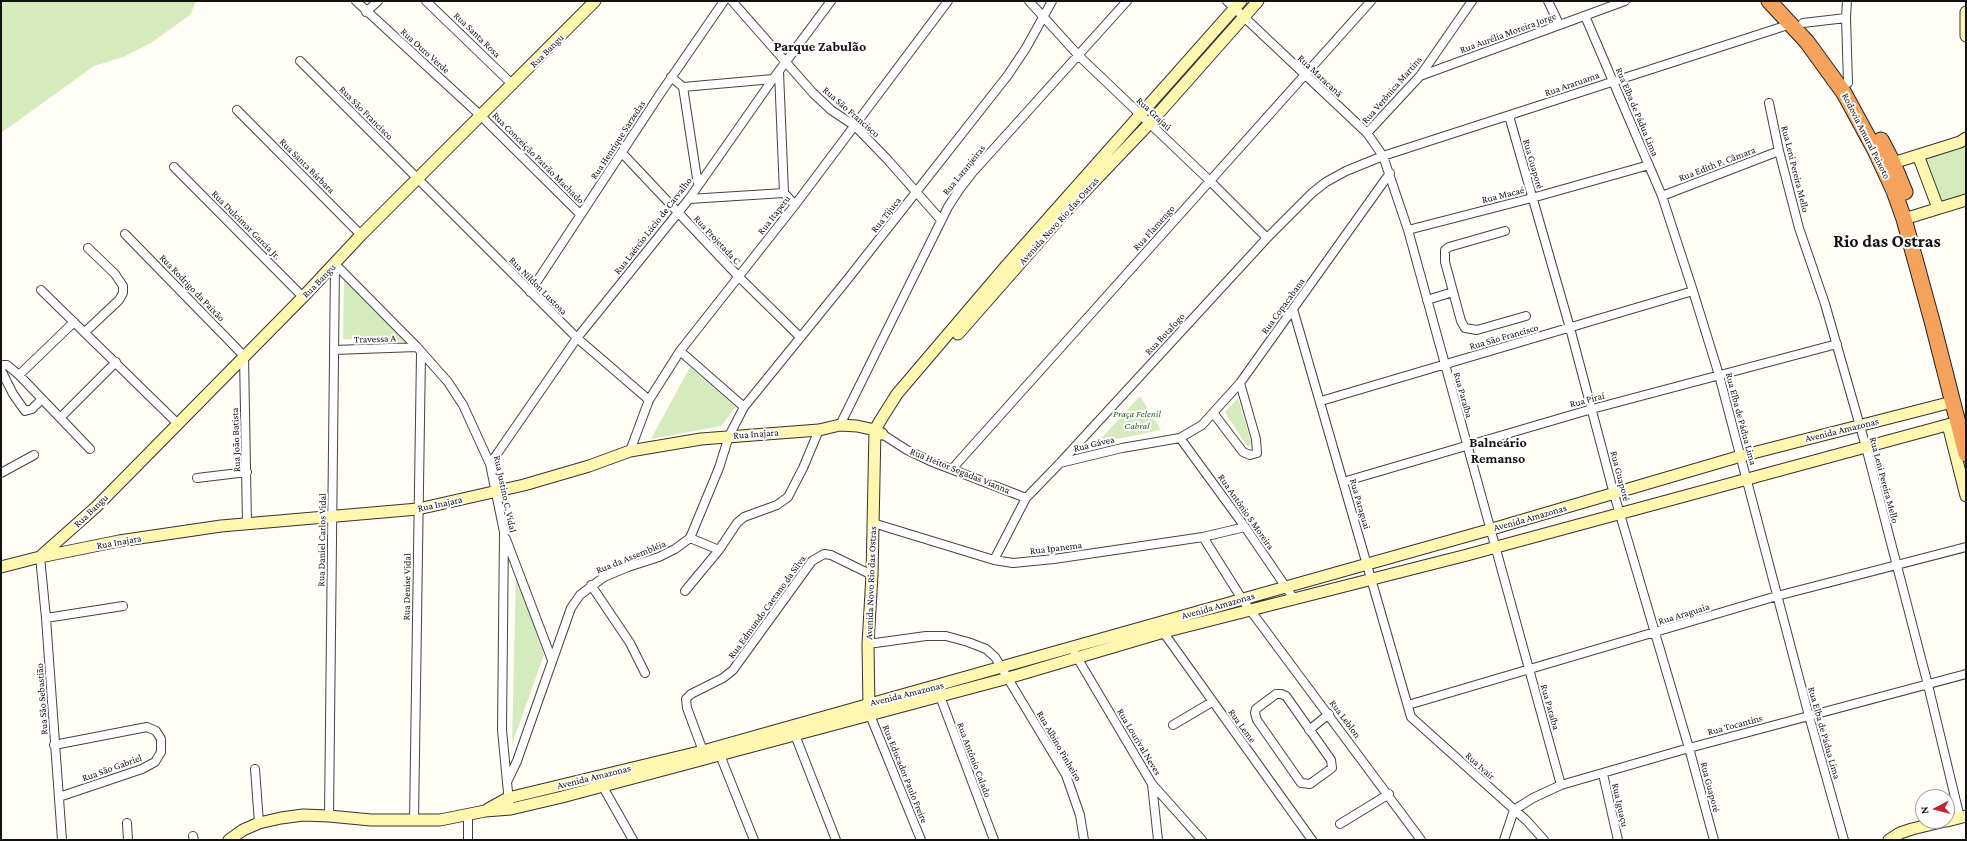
<!DOCTYPE html>
<meta charset="utf-8">
<style>
body{margin:0}
#map{position:relative;width:1967px;height:841px;overflow:hidden;background:#fffdf5;font-family:"Crimson Pro",serif}
canvas{display:block}
.frame{position:absolute;inset:0;border:2px solid #111;pointer-events:none}
.north{position:absolute;left:1915px;top:789px;width:40px;height:40px;box-sizing:border-box;background:#fff;border:1px solid #a0a0a0;border-radius:50%;rotate:263deg;font-size:11px;font-weight:700;line-height:16px;text-align:center;color:#111}
.north::after{content:'';display:block;margin:auto;width:14px;height:18px;background:#c4262e;clip-path:polygon(50% 0,100% 100%,50% 72%,0 100%)}
</style>
<div id="map">
<canvas width="1967" height="841"></canvas>
<div class="frame"></div>
<div class="north">N</div>
</div>
<script>
const g = document.querySelector('canvas').getContext('2d');
g.lineJoin = 'round';
function paint(path, color) { g.fillStyle = color; g.fill(path, 'evenodd'); }
const toPath = rows => new Path2D(rows.map(r => 'M' + r).join(''));
function stroke(path, color, width, dash) { g.strokeStyle = color; g.lineWidth = width; g.lineCap = dash ? 'butt' : 'round'; g.setLineDash(dash || []); g.stroke(path); }
function label(font, color, halo, rows, align = 'center') {
  g.font = font + ' "Crimson Pro",serif'; g.lineWidth = 4; g.setLineDash([]); g.textBaseline = 'middle'; g.strokeStyle = halo; g.fillStyle = color; for (const [text, x, y, turn = 0] of rows) {
    g.save(); g.translate(x, y); g.rotate((+turn || 0) * Math.PI / 180); g.textAlign = isNaN(turn) ? turn : align; if (halo) g.strokeText(text, 0, 0); g.fillText(text, 0, 0); g.restore();
  }
}
paint(toPath([
 [1,1,196,1,190,15,151,43,123,57,94,66,1,133],
 [1966,142,1966,195,1940,202,1924,157],
 [344,280,405,342,343,339],
 [690,367,736,407,721,426,651,439],
 [1140,396,1161,430,1097,443],
 [1238,398,1251,442,1249,447,1246,445,1225,412],
 [516,574,544,655,512,744]
]), '#d5ebbd');
const street = toPath([
 [356,1,481,116,580,214],
 [426,1,513,85],
 [732,1,813,93,831,110,855,126,887,159,941,220],
 [1029,1,1079,56,1209,180,1267,238],
 [1227,1,1367,133,1383,156,1408,230,1561,785],
 [1548,1,1559,24],
 [1847,1,1846,18,1848,83],
 [366,12,378,1],
 [1585,16,1662,196,1693,291,1719,375,1809,716,1844,840],
 [1803,23,1846,18],
 [300,61,577,338,649,400],
 [779,72,784,193,795,205],
 [1420,76,1625,1],
 [671,77,683,87,698,185],
 [683,87,773,79],
 [1769,103,1779,151,1799,228,1825,304,1866,447,1928,685,1960,818],
 [237,110,361,235],
 [1509,116,1570,328,1614,494,1689,748,1714,840],
 [1367,133,1420,76,1472,1],
 [622,153,738,276,800,337],
 [174,167,303,297],
 [1662,196,1779,151],
 [689,199,784,193],
 [1408,230,1532,198,1649,165],
 [1505,231,1449,247,1445,250,1445,262,1461,321,1465,328,1477,330,1526,316],
 [125,234,244,356,247,523],
 [335,264,417,347,448,382,463,405,490,464,504,532,502,730,507,782],
 [41,290,177,423],
 [530,292,660,94,724,1],
 [1427,300,1453,292],
 [1293,309,1411,717,1527,821,1544,840],
 [85,332,119,300,123,293,123,286,115,274,88,248],
 [334,350,417,347],
 [680,351,744,407],
 [1,365,7,365,19,375,90,449],
 [1,370,13,394,25,411,32,409,42,399],
 [19,375,74,322],
 [1321,401,1693,291],
 [1214,414,1243,452,1250,455,1257,453,1256,439,1240,383],
 [60,418,116,362],
 [840,425,948,207,959,190,972,173,1127,1],
 [882,434,907,450,930,461,1026,498],
 [1180,438,1245,527,1294,599],
 [630,451,649,400,680,351,795,205,948,1],
 [1060,463,1122,448,1180,438,1202,425,1240,383,1390,173],
 [490,464,577,338,689,199,773,79,831,1],
 [952,469,1371,1],
 [1,473,34,455],
 [197,478,247,472],
 [1343,482,1592,409,1837,344],
 [873,523,994,560,1013,563,1054,559,1203,537,1245,527],
 [1203,537,1242,599,1421,840],
 [690,538,719,550],
 [506,539,552,660],
 [40,557,46,618,62,840],
 [994,560,1026,498,1060,463,1267,238,1312,193,1326,182,1346,171,1383,156,1791,24],
 [591,585,630,643,645,673],
 [685,591,719,550,737,523,744,517,777,505,788,497,803,468,819,430],
 [46,618,123,606],
 [1161,629,1312,840],
 [868,644,926,636,946,636,968,642,986,649,995,657,1066,775,1080,815,1084,840],
 [1075,654,1152,784,1202,840],
 [938,691,994,840],
 [1276,694,1281,694,1286,696,1331,760,1332,768,1310,784,1301,783,1257,720,1255,713,1256,709,1276,694],
 [1408,705,1777,596,1966,547],
 [870,715,921,840],
 [1173,725,1212,702],
 [1309,730,1329,714],
 [795,735,836,840],
 [54,745,147,727,156,731,161,739,161,752,155,762,142,769,59,797],
 [718,750,754,840],
 [703,751,687,708,686,699,691,694,723,678,733,670,812,561,824,554,831,555,872,575],
 [255,769,259,823],
 [1603,774,1618,840],
 [1152,784,1158,840],
 [603,787,633,840],
 [509,802,507,782,517,761,571,608,580,595,604,577,628,567,659,557,675,549,690,538,719,468,729,436,744,407,847,280,1008,75,1026,48,1052,1],
 [329,816,335,264],
 [414,821,421,353],
 [127,823,128,840],
 [1340,824,1389,794],
 [193,836,194,840],
 [468,840,468,815],
 [1504,840,1514,810,1533,798,1561,785,1689,748,1966,674]
]);
const secondary = toPath([
 [1966,12,1966,36],
 [1918,155,1938,208],
 [1893,163,1960,142,1966,138],
 [1904,219,1966,200],
 [958,334,1066,211,1150,123,1258,1],
 [1948,425,1966,496],
 [42,555,96,507,303,297,361,235,595,1],
 [1,567,40,557,119,541,221,526,418,509,524,485,589,466,630,451,701,439,819,430,840,425,857,426,875,430,882,434],
 [869,709,868,644,872,575,875,430,880,421,897,394,1006,266,1241,1],
 [488,809,508,798,703,751,1492,529,1741,456,1952,402],
 [1947,821,1966,816],
 [229,840,243,830,259,823,281,818,303,815,329,816,371,820,440,820,485,811,511,809,562,797,1008,678,1164,632,1467,555,1958,422],
 [1889,840,1900,833,1912,829,1945,821]
]);
const highway = toPath([
 [1769,1,1807,42,1844,93,1875,150,1894,191,1904,219,1932,321,1966,454],
 [1881,140,1893,163,1905,192]
]);
stroke(street, '#444', 10);
stroke(secondary, '#333', 13);
stroke(highway, '#222', 17);
stroke(street, '#fff', 8);
stroke(secondary, '#fff6b0', 11);
stroke(highway, '#f5a25d', 15);
label('10px', '#111', '#fff', [
 ["Rua Aurélia Moreira Jorge",1508,33,-20],
 ["Rua Santa Rosa",477,35,44],
 ["Rua Ouro Verde",425,51,42],
 ["Rua Bangu",547,51,-45],
 ["Rua Maracanã",1320,76,43],
 ["Rua Araruama",1572,84,-19],
 ["Rua Verônica Martins",1392,90,-49],
 ["Rua São Francisco",851,112,41],
 ["Rua Elba de Pádua Lima",1637,112,67],
 ["Rua São Francisco",366,113,45],
 ["Rua Grajaú",1154,114,43],
 ["Rodovia Amaral Peixoto",1866,136,63],
 ["Rua Henrique Sarzedas",618,140,-57],
 ["Rua Conceição Patrão Machado",538,158,45],
 ["Rua Guaporé",1533,164,74],
 ["Rua Edith P. Câmara",1717,164,-21],
 ["Rua Santa Bárbara",307,166,45],
 ["Rua Leni Pereira Mello",1795,169,76],
 ["Rua Laranjeiras",964,170,-51],
 ["Rua Macaé",1503,195,-14],
 ["Rua Itaperu",774,215,-52],
 ["Rua Tijuca",886,215,-52],
 ["Avenida Novo Rio das Ostras",1059,221,-48],
 ["Rua Dulcimar Garcia Jr.",246,225,45],
 ["Rua Laércio Lúcio de Carvalho",653,226,-52],
 ["Rua Flamengo",1154,228,-48],
 ["Rua Projetada C",717,240,47],
 ["Rua Bangu",319,281,-46],
 ["Rua Nildon Lustosa",538,286,45],
 ["Rua Rodrigo da Paixão",192,288,46],
 ["Rua Copacabana",1283,306,-54],
 ["Rua Botafogo",1165,334,-47],
 ["Rua São Francisco",1504,337,-16],
 ["Travessa A",375,339,-2],
 ["Rua Paraíba",1463,395,74],
 ["Rua Piraí",1587,400,-15],
 ["Rua Elba de Pádua Lima",1741,419,75],
 ["Avenida Amazonas",1842,430,-14],
 ["Rua Inajara",756,434,-4],
 ["Rua João Batista",236,440,-92],
 ["Rua Gávea",1094,444,-13],
 ["Rua Heitor Segadas Vianna",960,471,22],
 ["Rua Guaporé",1620,476,75],
 ["Rua Leni Pereira Mello",1884,480,75],
 ["Rua Justino C. Vidal",505,494,78],
 ["Rua Inajara",440,504,-12],
 ["Rua Paraguai",1360,504,74],
 ["Rua Bangu",91,511,-44],
 ["Rua Antônio S Moreira",1246,512,55],
 ["Avenida Amazonas",1530,518,-16],
 ["Rua Daniel Carlos Vidal",322,540,-89],
 ["Rua Inajara",119,542,-10],
 ["Rua Ipanema",1056,548,-7],
 ["Rua da Assembléia",631,557,-22],
 ["Avenida Novo Rio das Ostras",871,583,-88],
 ["Rua Denise Vidal",407,587,-89],
 ["Avenida Amazonas",1218,606,-16],
 ["Rua Edmundo Caetano da Silva",767,607,-54],
 ["Rua Araguaia",1684,614,-17],
 ["Avenida Amazonas",907,694,-14],
 ["Rua São Sebastião",42,699,-94],
 ["Rua Paraíba",1550,707,74],
 ["Rua Leblon",1345,719,53],
 ["Rua Tocantins",1735,725,-15],
 ["Rua Leme",1242,726,54],
 ["Rua Elba de Pádua Lima",1824,733,74],
 ["Rua Lourival Neves",1139,742,59],
 ["Rua Albino Pinheiro",1059,746,60],
 ["Rua Antônio Calado",974,760,69],
 ["Rua Ivair",1480,766,42],
 ["Rua São Gabriel",112,768,-20],
 ["Rua Educador Paulo Freire",905,774,68],
 ["Avenida Amazonas",594,777,-14],
 ["Rua Guaporé",1710,787,75],
 ["Rua Iguaçu",1620,805,77]
]);
label('italic 10px', '#2f6b1f', '#fff', [
 ["Praça Felenil",1137,414],
 ["Cabral",1137,426]
]);
label('bold 14px', '#111', '#fff', [
 ["Parque Zabulão",820,47],
 ["Balneário",1498,443],
 ["Remanso",1498,459]
]);
label('bold 18px', '#111', '#fff', [
 ["Rio das Ostras",1887,241]
]);
</script>
